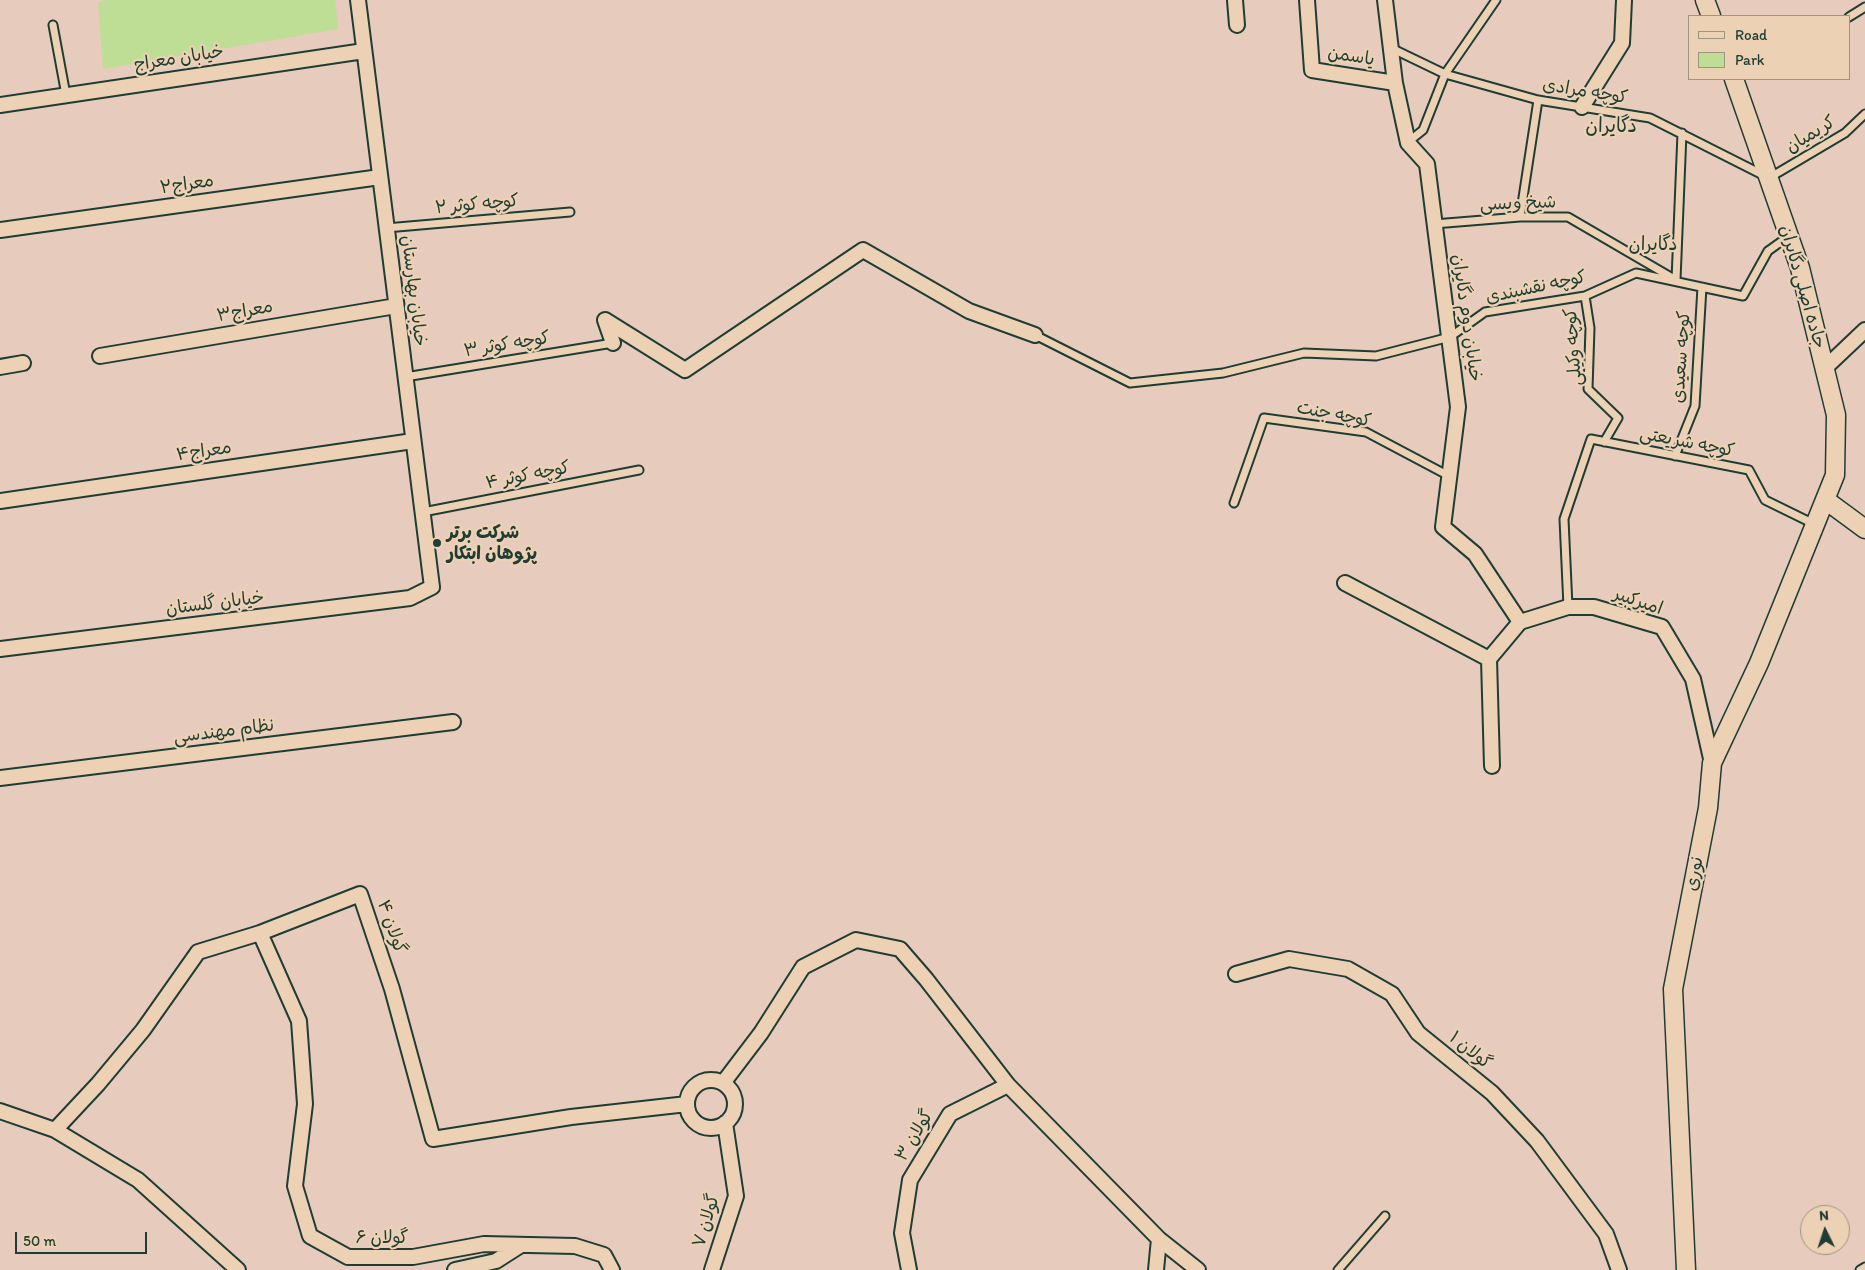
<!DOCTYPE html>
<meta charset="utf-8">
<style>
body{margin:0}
#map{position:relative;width:1865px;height:1270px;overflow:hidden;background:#e7cbbd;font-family:Itim,sans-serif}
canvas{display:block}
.legend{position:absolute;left:1688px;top:15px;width:162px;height:65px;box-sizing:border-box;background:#edd1b4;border:1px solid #9b9681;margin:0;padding:6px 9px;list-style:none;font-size:15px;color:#1f3d34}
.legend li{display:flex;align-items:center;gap:10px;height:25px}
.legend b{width:25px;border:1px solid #9b9681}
.north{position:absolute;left:1800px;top:1205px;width:50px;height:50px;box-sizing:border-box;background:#edd1b4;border:1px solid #9b9681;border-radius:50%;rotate:356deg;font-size:14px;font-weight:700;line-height:20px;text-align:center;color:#1f3d34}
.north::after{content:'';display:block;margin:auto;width:18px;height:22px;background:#1f3d34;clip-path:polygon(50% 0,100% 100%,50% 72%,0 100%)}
.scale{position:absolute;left:15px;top:1232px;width:132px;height:22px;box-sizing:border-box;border:2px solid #1f3d34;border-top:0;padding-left:6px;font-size:15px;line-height:18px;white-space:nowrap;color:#1f3d34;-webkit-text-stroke:4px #edd1b4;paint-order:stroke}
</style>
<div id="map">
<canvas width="1865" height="1270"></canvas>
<ul class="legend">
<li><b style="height:6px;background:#edd1b4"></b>Road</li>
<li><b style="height:14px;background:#bedd95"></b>Park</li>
</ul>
<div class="north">N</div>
<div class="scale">50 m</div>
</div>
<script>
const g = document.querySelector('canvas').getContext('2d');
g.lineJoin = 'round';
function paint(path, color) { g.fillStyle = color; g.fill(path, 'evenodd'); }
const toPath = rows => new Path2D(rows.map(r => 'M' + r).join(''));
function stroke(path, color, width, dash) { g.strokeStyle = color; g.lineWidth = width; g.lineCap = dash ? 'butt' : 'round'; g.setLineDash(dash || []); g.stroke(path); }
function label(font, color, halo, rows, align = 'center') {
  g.font = font + ' Itim,"Playpen Sans Arabic",sans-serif'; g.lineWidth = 4.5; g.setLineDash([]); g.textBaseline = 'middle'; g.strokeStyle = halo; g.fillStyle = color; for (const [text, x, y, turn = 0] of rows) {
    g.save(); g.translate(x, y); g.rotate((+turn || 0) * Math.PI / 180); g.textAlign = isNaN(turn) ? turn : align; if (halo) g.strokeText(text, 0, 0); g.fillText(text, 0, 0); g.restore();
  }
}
paint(toPath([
 [104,0,335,0,338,29,103,69,98,3]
]), '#bedd95');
const service = toPath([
 [1849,17,1865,7],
 [53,25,66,95],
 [1391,48,1445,74,1538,100,1650,118,1769,178,1845,133,1865,114],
 [1408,142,1423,130,1445,74,1496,0],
 [1520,217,1538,100],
 [1434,224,1520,217,1568,217,1676,280,1682,133],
 [386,228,570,212],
 [1585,296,1590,328,1588,389,1618,418,1604,442],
 [1035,335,1130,383,1223,373,1304,353,1376,356,1450,337,1485,312,1585,296,1636,273,1743,296,1768,251,1789,236],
 [405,377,613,343],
 [1675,456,1695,406,1702,287],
 [1234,503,1264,418,1366,432,1449,476],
 [423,512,639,470],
 [1568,607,1564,519,1591,439,1749,470,1765,500,1814,524],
 [1338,1270,1385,1216],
 [1860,1270,1865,1267]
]);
const minor = toPath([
 [1235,0,1237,25],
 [1307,0,1312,70,1395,83],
 [1385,0,1395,83,1408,143,1427,164,1458,407,1443,527,1475,554,1520,622],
 [0,105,364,51],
 [1582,107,1622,43,1624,0],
 [0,230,380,177],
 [613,343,605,320,685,370,863,250,969,311,1035,335],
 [100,356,396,306],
 [0,367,23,363],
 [1825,368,1865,330],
 [0,501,413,441],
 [1345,583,1489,659],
 [1520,622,1568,607,1594,607,1662,627,1693,679,1712,763],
 [0,649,410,598,432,587,358,0],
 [1492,766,1489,659,1520,622],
 [0,778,453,722],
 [260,933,299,1021,305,1104,295,1186,310,1236,348,1257,413,1257,484,1244,575,1246,604,1255,612,1270],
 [1236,974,1289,959,1348,969,1392,994,1418,1033,1492,1093,1537,1141,1606,1234,1619,1270],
 '687 1104a24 24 0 1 1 48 0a24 24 0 1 1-48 0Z',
 [723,1083,761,1033,803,967,856,940,900,949,926,979,1008,1085,1159,1239,1198,1270],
 [0,1111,55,1130,98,1084,143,1030,198,952,260,933,360,894,392,989,433,1139,571,1117,687,1104],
 [55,1130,138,1180,238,1270],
 [455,1270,496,1261,521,1245],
 [712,1270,736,1196,725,1123],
 [909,1270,902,1233,910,1180,950,1114,1008,1085],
 [1156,1270,1159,1239]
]);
const tertiary = toPath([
 [1705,0,1711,16],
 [1827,501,1865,529],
 [1686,1270,1673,989,1708,808,1712,763,1759,663,1835,475,1836,415,1800,268,1734,79]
]);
stroke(service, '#1f3d34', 11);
stroke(minor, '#1f3d34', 18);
stroke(tertiary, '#1f3d34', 21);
stroke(service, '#edd1b4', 7);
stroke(minor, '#edd1b4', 14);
stroke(tertiary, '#edd1b4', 18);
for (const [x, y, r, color] of [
 [437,543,5,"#1f3d34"]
]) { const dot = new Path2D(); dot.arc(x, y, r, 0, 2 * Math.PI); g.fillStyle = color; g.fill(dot); stroke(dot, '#edd1b4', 2); }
label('18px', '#1f3d34', '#edd1b4', [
 ["یاسمن",1351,57,9],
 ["خیابان معراج",179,59,-9],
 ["کوچه مرادی",1585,92,9],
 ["کریمیان",1811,135,-31],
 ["معراج۲",187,185,-8],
 ["شیخ ویسی",1518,204,-2],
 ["کوچه کوثر ۲",477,205,-5],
 ["جاده اصلی دگایران",1802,287,74],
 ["کوچه نقشبندی",1536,288,-12],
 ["خیابان بهارستان",413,291,83],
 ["معراج۳",245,312,-10],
 ["خیابان دوم دگایران",1466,318,82],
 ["کوچه کوثر ۳",507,345,-9],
 ["کوچه وکیلی",1574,347,-94],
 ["کوچه سعیدی",1682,357,-86],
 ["کوچه جنت",1334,415,11],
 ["کوچه شریعتی",1687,443,11],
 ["معراج۴",204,452,-8],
 ["کوچه کوثر ۴",528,476,-11],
 ["امیرکبیر",1638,602,19],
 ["خیابان گلستان",215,604,-7],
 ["نظام مهندسی",224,732,-7],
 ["نوری",1695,874,-79],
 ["گولان ۴",391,927,71],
 ["گولان ۱",1470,1051,39],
 ["گولان ۳",915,1136,-59],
 ["گولان ۷",707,1221,-73],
 ["گولان ۶",382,1238]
]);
label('bold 18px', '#1f3d34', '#edd1b4', [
 ["شرکت برتر",447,533],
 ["پژوهان ابتکار",447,554]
], 'left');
label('19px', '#1f3d34', '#edd1b4', [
 ["دگایران",1653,245]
]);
label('20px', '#1f3d34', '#edd1b4', [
 ["دگایران",1611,127]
]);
</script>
